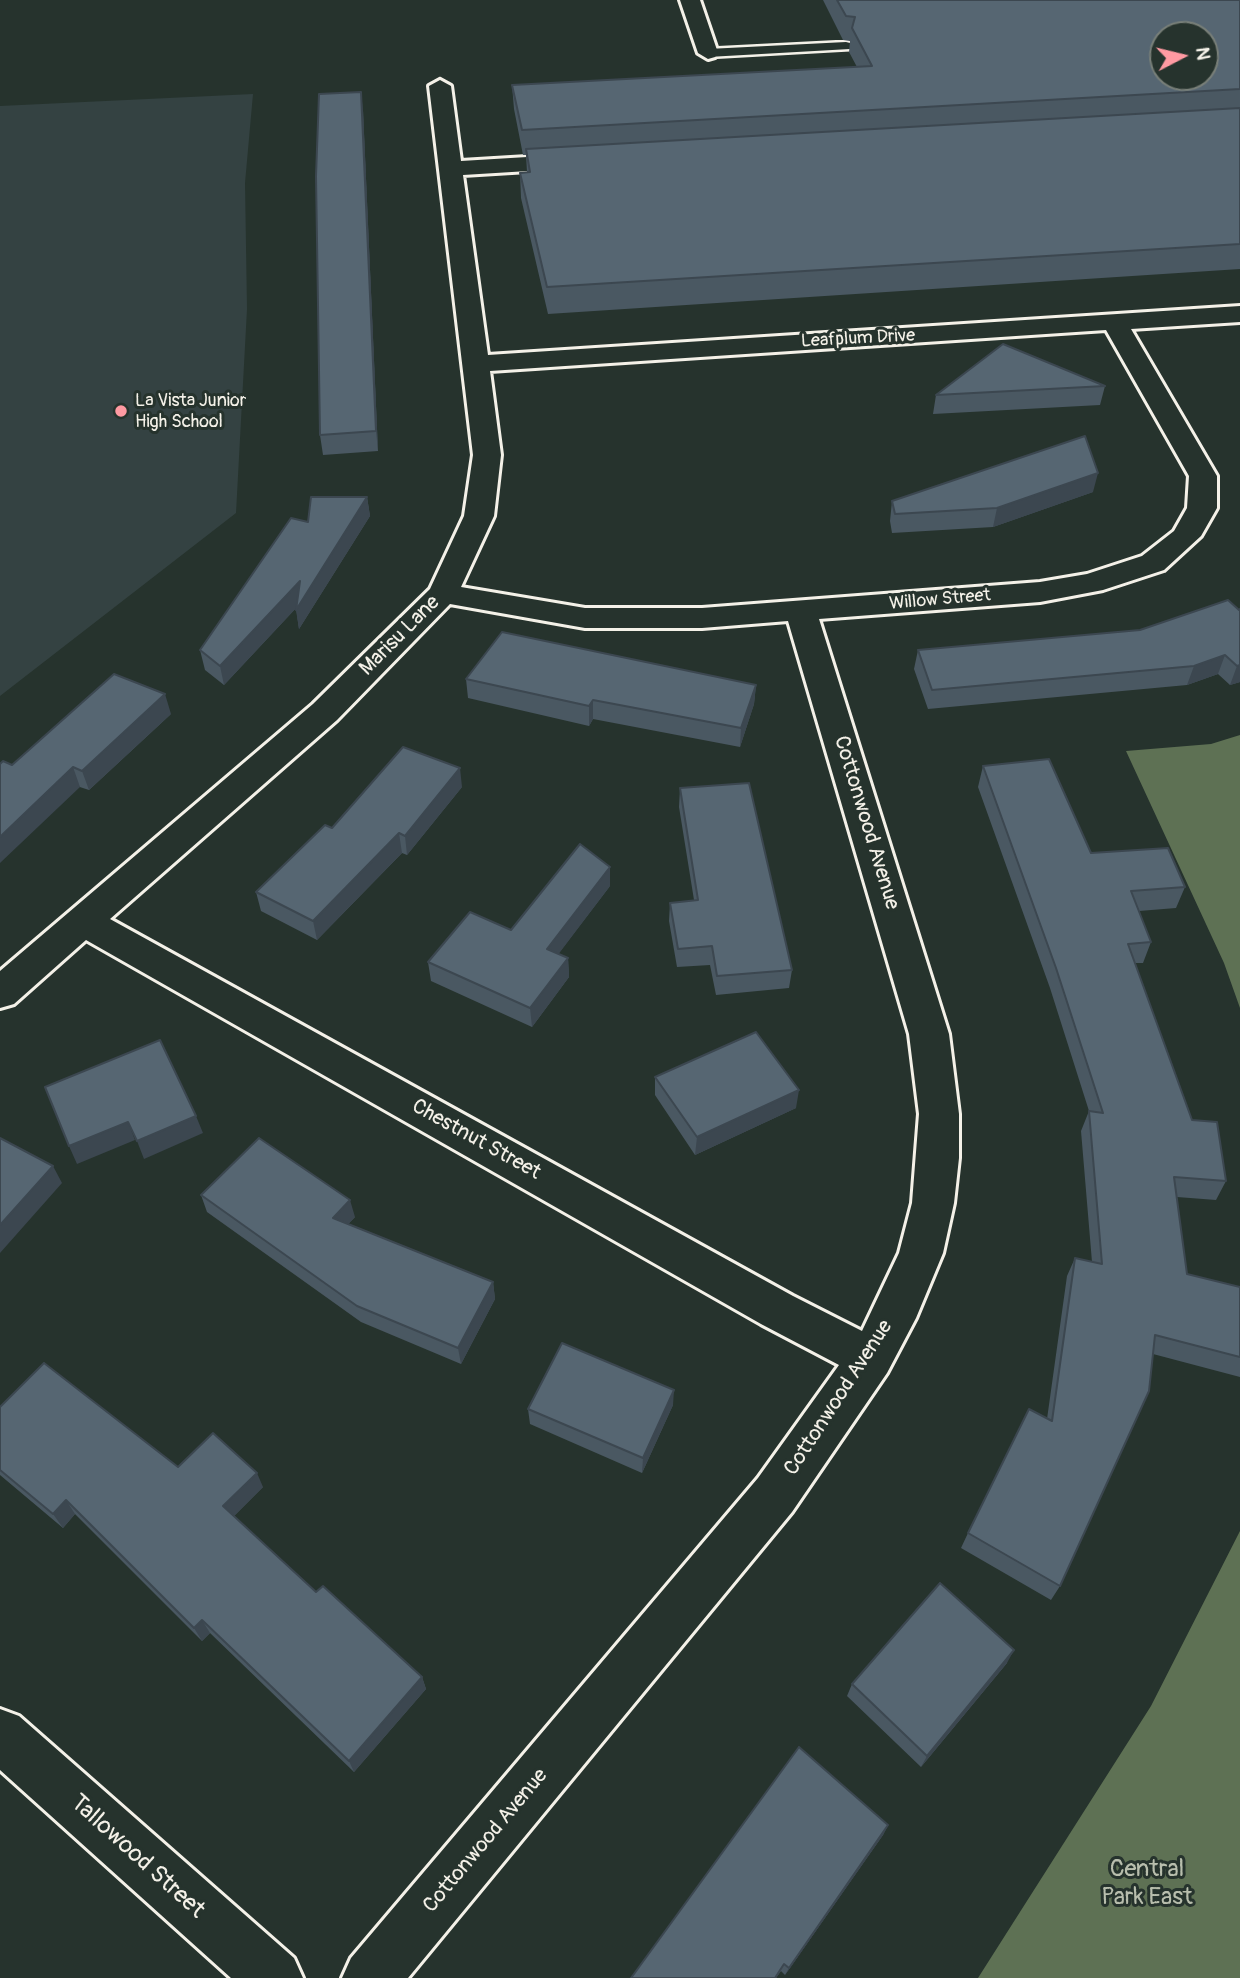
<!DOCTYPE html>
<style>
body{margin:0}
#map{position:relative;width:1240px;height:1978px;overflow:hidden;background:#26332d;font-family:Pangolin,sans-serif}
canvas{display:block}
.north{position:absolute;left:1149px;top:21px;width:70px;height:70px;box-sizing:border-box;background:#26332d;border:2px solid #787f78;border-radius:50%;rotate:83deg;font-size:19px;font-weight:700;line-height:28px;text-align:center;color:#f4f1e8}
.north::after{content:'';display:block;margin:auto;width:24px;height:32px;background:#ff9aa2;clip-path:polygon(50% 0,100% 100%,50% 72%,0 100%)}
</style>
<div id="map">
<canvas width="1240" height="1978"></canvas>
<div class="north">N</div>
</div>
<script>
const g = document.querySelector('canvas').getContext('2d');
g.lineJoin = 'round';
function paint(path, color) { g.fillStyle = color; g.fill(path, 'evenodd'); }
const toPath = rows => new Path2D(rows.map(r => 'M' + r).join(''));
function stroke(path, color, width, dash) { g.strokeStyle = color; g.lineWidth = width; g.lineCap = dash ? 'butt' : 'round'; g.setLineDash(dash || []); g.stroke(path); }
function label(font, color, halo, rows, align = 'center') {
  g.font = font + ' Pangolin,sans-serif'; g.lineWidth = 6; g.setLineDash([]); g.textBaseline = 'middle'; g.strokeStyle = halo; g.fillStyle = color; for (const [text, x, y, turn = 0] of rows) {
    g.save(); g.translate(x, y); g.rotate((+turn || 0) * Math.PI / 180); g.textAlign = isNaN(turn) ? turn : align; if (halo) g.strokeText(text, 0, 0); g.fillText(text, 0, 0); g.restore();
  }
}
paint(toPath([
 [253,94,245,183,247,309,236,513,0,696,0,106]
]), '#344242');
paint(toPath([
 [1240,735,1240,1008,1224,963,1126,751,1211,744],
 [1240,1531,1240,1978,978,1978,1151,1706]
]), '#5e7154');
const service = toPath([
 [846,42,850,43,850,49,708,57,702,53,708,49,846,42]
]);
const minor = toPath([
 [680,0,700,0,718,53,715,57,708,59,698,53,680,0],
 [440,80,451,86,461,161,577,154,588,161,577,168,463,175,488,355,1240,306,1240,322,1131,329,1217,476,1217,508,1201,536,1164,570,1103,590,1040,602,819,619,949,1034,959,1114,959,1158,954,1203,943,1253,916,1318,887,1373,792,1512,408,1978,342,1978,351,1958,758,1478,839,1365,761,1324,86,940,14,1004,0,1008,0,971,313,704,430,589,464,516,473,455,429,86,440,80],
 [1106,330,1189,476,1187,508,1174,531,1142,556,1087,574,1040,582,702,608,585,608,461,587,494,516,501,455,490,371,1106,330],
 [450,604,585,628,702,628,788,621,909,1034,919,1114,912,1203,899,1253,862,1331,793,1296,110,919,337,720,450,604],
 [0,1709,19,1716,294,1958,303,1978,231,1978,0,1770,0,1709]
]);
stroke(service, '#f4f1e8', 5);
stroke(minor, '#f4f1e8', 6);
paint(service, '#26332d');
paint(minor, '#26332d');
paint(toPath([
 [823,0,1240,0,1240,269,548,314,521,198,520,173,527,172,526,155,523,155,514,109,512,85,857,67,849,52,850,41,843,40],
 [363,110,378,451,323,455,320,435],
 [1105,386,1100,405,933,414,936,395],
 [1093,492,993,527,892,533,890,521,892,501],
 [367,497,370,516,299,629,296,608,224,685,205,670,200,650],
 [1228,600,1240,682,1230,685,1218,674,1187,685,928,709,914,669,918,650,1140,630],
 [466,679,756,685,754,704,740,747,593,719,589,726,468,698],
 [171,714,89,790,12,765],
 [983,766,1091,853,1185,887,1176,908,1139,911,1151,942,1143,963,1135,963,1192,1120,1226,1181,1216,1200,1177,1197,1187,1274,1240,1287,1240,1377,1153,1354,1060,1586,1051,1600,961,1548,968,1533,1047,1419,1067,1276,1075,1258,1092,1262,1081,1131,1089,1111,1050,988,978,787],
 [462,787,407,855,402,853,317,940,261,911,256,892,332,828],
 [680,788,792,970,789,988,716,995,710,965,677,967,669,921,670,903,694,900,679,807],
 [610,886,558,954,568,958,569,977,532,1027,431,981,428,962,511,930],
 [655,1077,796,1108,695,1155,655,1095],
 [201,1195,355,1217,348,1224,493,1282,495,1299,461,1364,361,1322,207,1212],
 [673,1405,642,1473,530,1424,528,1409],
 [0,1407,178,1467,263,1487,234,1516,316,1592,422,1677,426,1689,354,1772,210,1633,202,1641,75,1514,63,1528,0,1475],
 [1007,1663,921,1767,847,1696,852,1684],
 [888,1825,883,1835,785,1975,781,1971,776,1978,631,1978]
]), '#4a5862');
paint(toPath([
 [361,92,363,110,378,451,376,431],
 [1098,473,1093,492,993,527,997,508],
 [367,497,370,516,299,629,296,610,299,605,224,685,220,666],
 [1225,655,1218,674,1187,685,1194,666],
 [1240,665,1240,682,1230,685,1237,666],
 [756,685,754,704,740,747,741,728],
 [165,694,171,714,89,790,82,771],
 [593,700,593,719,589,726,589,706],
 [73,767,80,787,0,863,0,837],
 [460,768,462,787,407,855,405,836],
 [399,833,402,853,317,940,313,921],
 [610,867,610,886,548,968,547,949],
 [568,958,569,977,532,1027,530,1008],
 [799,1090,796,1108,695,1155,697,1137],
 [196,1116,203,1133,144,1159,137,1141],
 [128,1122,135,1140,77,1164,69,1146],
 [53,1166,62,1183,0,1253,0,1225],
 [350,1200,355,1217,338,1235,333,1218],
 [493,1282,495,1299,461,1364,458,1348],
 [674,1390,673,1405,642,1473,643,1458],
 [257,1473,263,1487,230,1520,223,1506],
 [66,1500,75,1514,63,1528,53,1514],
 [202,1620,210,1633,202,1641,194,1628],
 [1014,1650,1007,1663,921,1767,927,1756],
 [422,1677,426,1689,354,1772,349,1761],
 [888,1825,883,1835,785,1975,789,1968]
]), '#3c4750');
const building = toPath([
 [837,0,1240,0,1240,89,522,130,512,85,872,66,852,28,855,17,846,16,837,0],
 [1163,35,1205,35,1205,77,1163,77,1163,35],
 [361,92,376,431,320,435,316,176,319,94,361,92],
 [1240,108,1240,244,547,287,520,173,530,172,526,149,1240,108],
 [1003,344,1105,386,936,395,1003,344],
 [1085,436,1098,473,997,508,895,514,892,501,1085,436],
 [311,497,367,497,296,610,300,581,220,666,200,650,291,518,308,522,311,497],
 [1228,600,1239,610,1240,609,1240,665,1237,666,1225,655,1194,666,932,690,918,650,1140,630,1228,600],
 [502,632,756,685,741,728,593,700,589,706,466,679,502,632],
 [114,674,165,694,82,771,73,767,0,837,0,764,3,761,12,765,114,674],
 [403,747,460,768,405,836,399,833,313,921,256,892,325,825,332,828,403,747],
 [1049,759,1091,853,1168,848,1185,887,1131,891,1151,942,1128,944,1192,1120,1217,1122,1226,1181,1174,1177,1187,1274,1240,1287,1240,1357,1155,1335,1149,1391,1060,1586,968,1533,1029,1409,1052,1421,1075,1258,1102,1264,1089,1111,1103,1113,1056,968,983,766,1049,759],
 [749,783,792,970,717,976,712,946,678,949,670,903,698,900,680,788,749,783],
 [580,844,610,867,547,949,568,958,530,1008,428,962,470,912,511,930,580,844],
 [756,1032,799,1090,697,1137,655,1077,756,1032],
 [160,1040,196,1116,137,1141,128,1122,69,1146,45,1087,160,1040],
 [0,1138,53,1166,0,1225,0,1138],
 [259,1138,350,1200,333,1218,493,1282,458,1348,357,1306,201,1195,259,1138],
 [562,1343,674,1390,643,1458,528,1409,562,1343],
 [44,1363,178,1467,213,1433,257,1473,223,1506,316,1592,323,1586,422,1677,349,1761,202,1620,194,1628,66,1500,53,1514,0,1470,0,1407,44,1363],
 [940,1583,1014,1650,927,1756,852,1684,940,1583],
 [799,1747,888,1825,789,1968,784,1964,775,1978,631,1978,799,1747]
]);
paint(building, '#566672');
stroke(building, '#3c4750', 2);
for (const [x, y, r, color] of [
 [121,411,7,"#ff9aa2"]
]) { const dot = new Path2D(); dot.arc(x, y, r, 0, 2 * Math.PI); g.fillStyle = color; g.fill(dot); stroke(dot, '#26332d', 2.5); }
label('18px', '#f4f1e8', '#26332d', [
 ["Leafplum Drive",858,339,-3],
 ["Willow Street",940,600,-5]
]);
label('18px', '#f4f1e8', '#26332d', [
 ["La Vista Junior",135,401],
 ["High School",135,422]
], 'left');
label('21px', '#f4f1e8', '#26332d', [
 ["Marisu Lane",400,636,-45],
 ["Cottonwood Avenue",866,823,73],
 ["Chestnut Street",476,1140,29],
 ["Cottonwood Avenue",839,1398,-57],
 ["Cottonwood Avenue",486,1841,-50]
]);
label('24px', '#f4f1e8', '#26332d', [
 ["Tallowood Street",137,1857,42]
]);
label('24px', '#b8bead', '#26332d', [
 ["Central",1147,1870],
 ["Park East",1147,1898]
]);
</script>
